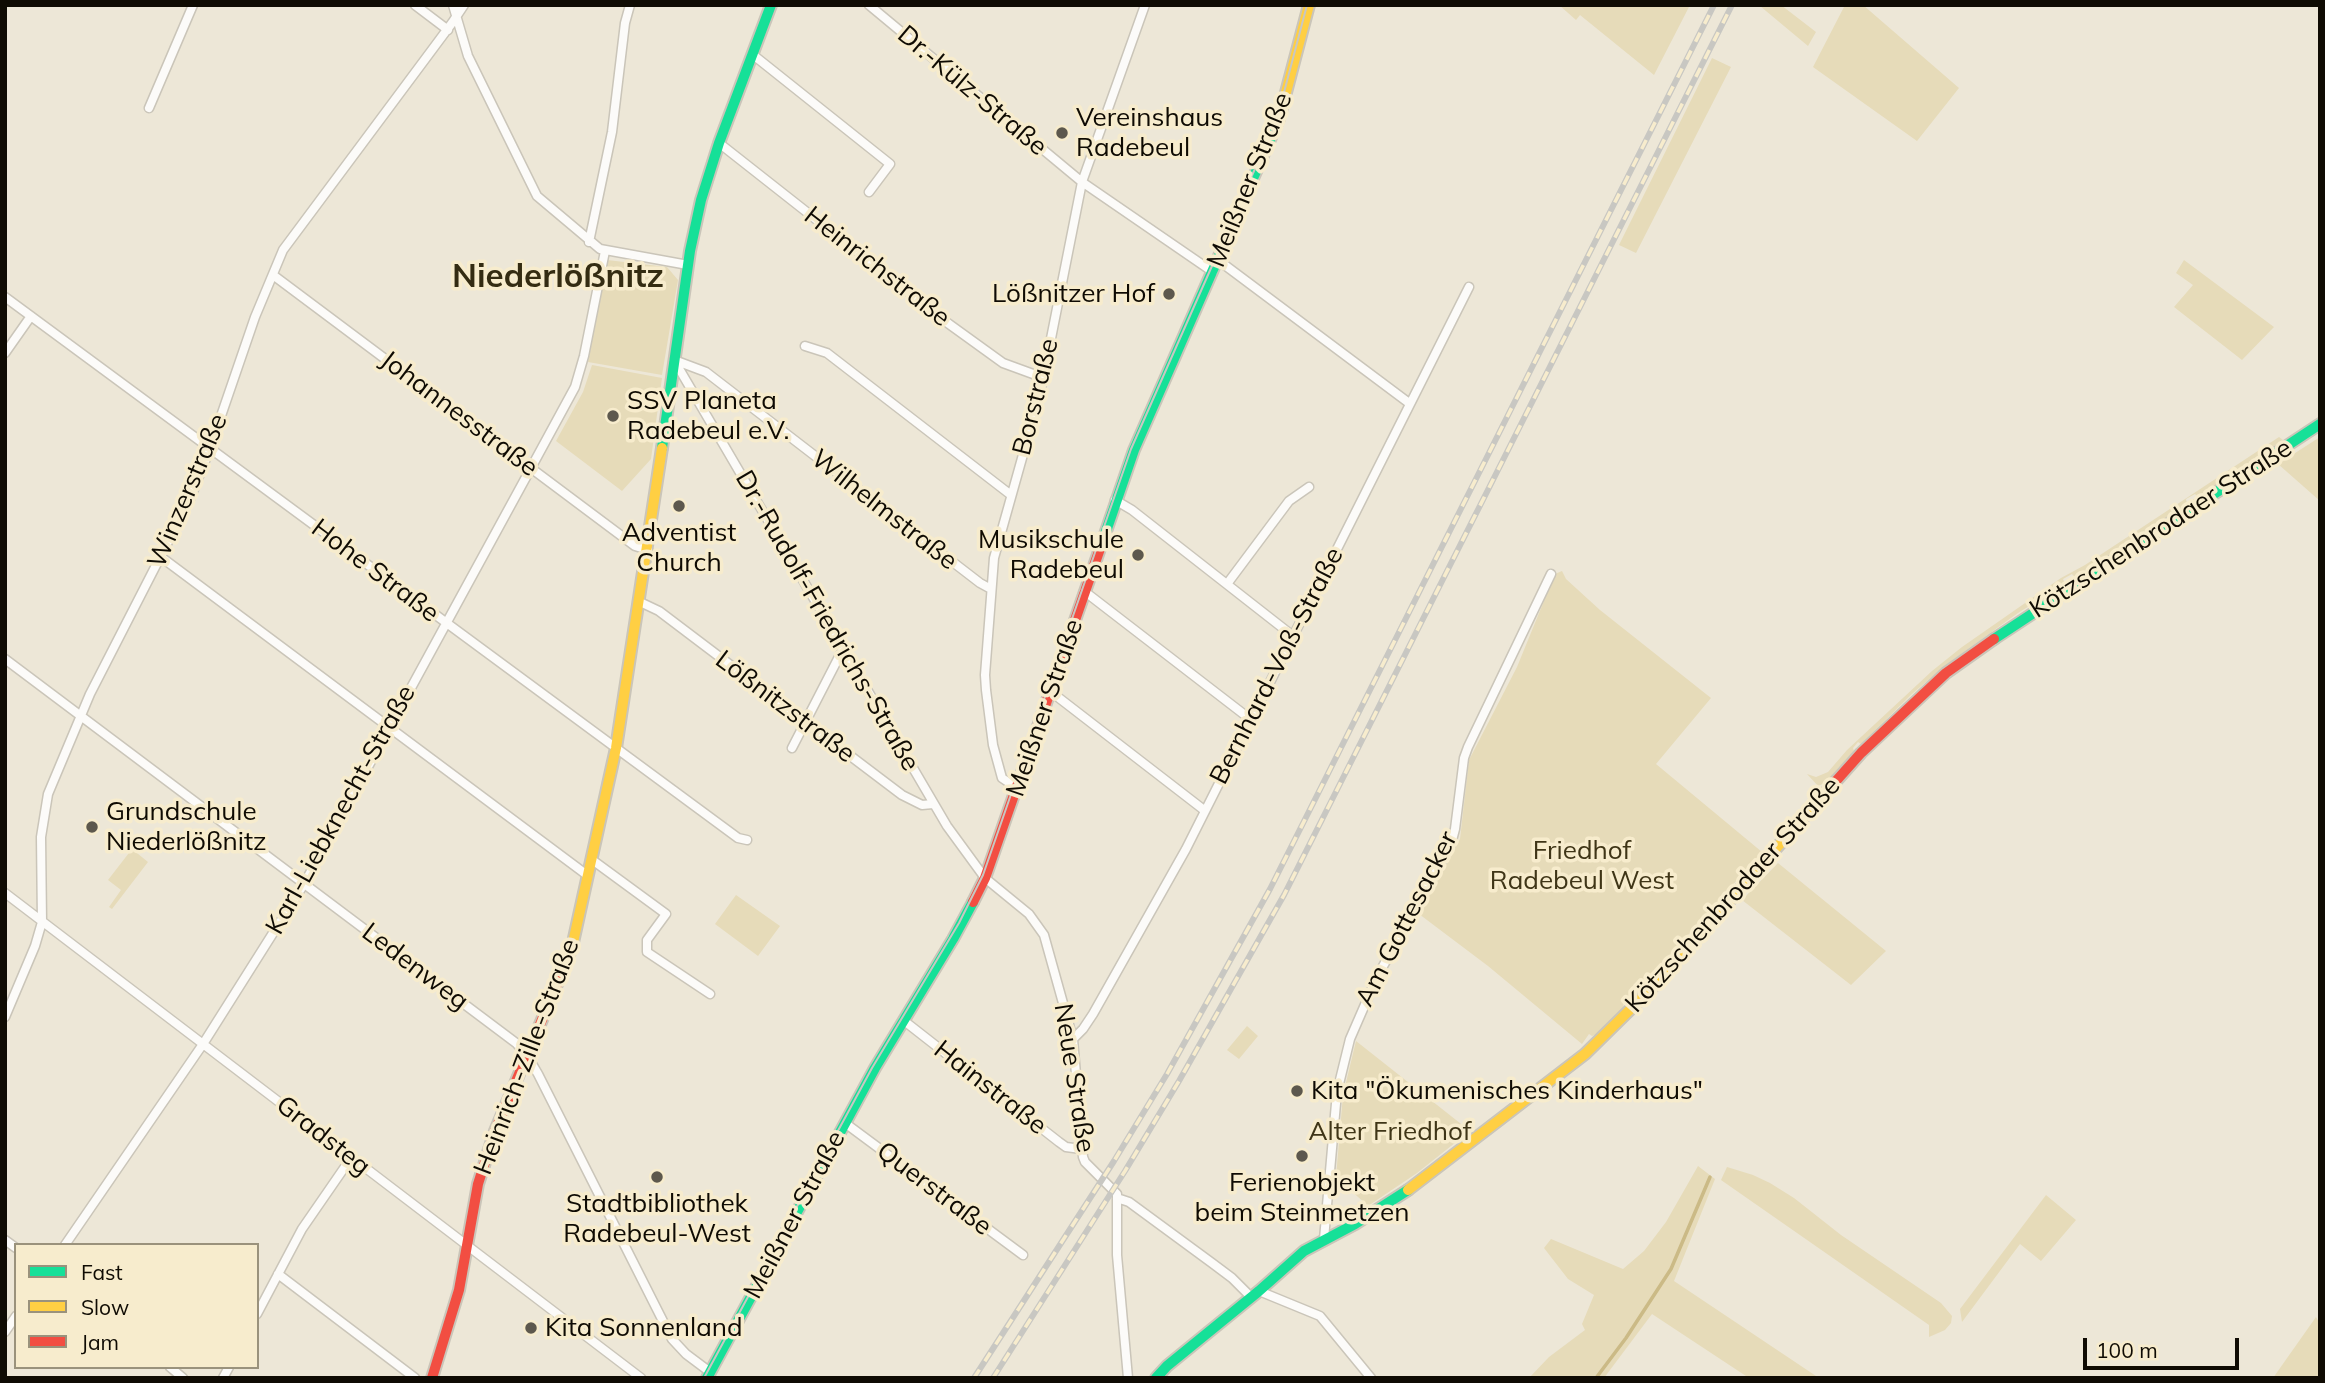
<!DOCTYPE html>
<meta charset="utf-8">
<style>
body{margin:0}
#map{position:relative;width:2325px;height:1383px;overflow:hidden;background:#ede7d7;font-family:Mulish,sans-serif}
canvas{display:block}
.frame{position:absolute;inset:0;border:7px solid #0f0b03;pointer-events:none}
.legend{position:absolute;left:14px;top:1243px;width:245px;height:126px;box-sizing:border-box;background:#f7eccd;border:2px solid #9a927c;margin:0;padding:9px 12px;list-style:none;font-size:21px;color:#0f0b03}
.legend li{display:flex;align-items:center;gap:14px;height:35px}
.legend b{width:35px;border:2px solid #9a927c}
.scale{position:absolute;left:2083px;top:1338px;width:156px;height:32px;box-sizing:border-box;border:4px solid #0f0b03;border-top:0;padding-left:9px;font-size:21px;line-height:24px;white-space:nowrap;color:#0f0b03;-webkit-text-stroke:5px #f7eccd;paint-order:stroke}
</style>
<div id="map">
<canvas width="2325" height="1383"></canvas>
<div class="frame"></div>
<ul class="legend">
<li><b style="height:9px;background:#16e098"></b>Fast</li>
<li><b style="height:9px;background:#ffcf43"></b>Slow</li>
<li><b style="height:9px;background:#f24e42"></b>Jam</li>
</ul>
<div class="scale">100 m</div>
</div>
<script>
const g = document.querySelector('canvas').getContext('2d');
g.lineJoin = 'round';
function paint(path, color) { g.fillStyle = color; g.fill(path, 'evenodd'); }
const toPath = rows => new Path2D(rows.map(r => 'M' + r).join(''));
function stroke(path, color, width, dash) { g.strokeStyle = color; g.lineWidth = width; g.lineCap = dash ? 'butt' : 'round'; g.setLineDash(dash || []); g.stroke(path); }
function label(font, color, halo, rows, align = 'center') {
  g.font = font + ' Mulish,sans-serif'; g.lineWidth = 7; g.setLineDash([]); g.textBaseline = 'middle'; g.strokeStyle = halo; g.fillStyle = color; for (const [text, x, y, turn = 0] of rows) {
    g.save(); g.translate(x, y); g.rotate((+turn || 0) * Math.PI / 180); g.textAlign = isNaN(turn) ? turn : align; if (halo) g.strokeText(text, 0, 0); g.fillText(text, 0, 0); g.restore();
  }
}
paint(toPath([
 [1559,5,1690,5,1654,75,1580,15,1576,20],
 [1781,5,1816,32,1808,46,1760,6],
 [1845,5,1863,5,1959,88,1917,141,1813,67],
 [1712,58,1731,67,1636,253,1619,245],
 [607,260,667,267,678,280,662,375,588,362],
 [2184,260,2274,327,2242,360,2174,307,2193,285,2176,273],
 [592,365,662,378,651,459,622,491,556,441,583,392],
 [2279,437,2283,440,2198,497,2195,494,2186,499,2187,504,2075,578,2072,574,2063,579,2065,584,2018,613,1947,664,1912,694,1861,744,1858,742,1853,748,1854,751,1825,783,1818,786,1807,774,1816,777,1828,772,1847,750,1932,671,1962,647,2061,578,2085,565],
 [2320,437,2320,501,2278,464],
 [1562,571,1566,579,1600,610,1711,698,1656,764,1762,852,1630,1001,1624,1001,1623,1010,1599,1033,1592,1036,1589,1034,1582,1044,1488,966,1419,914,1460,839,1469,760,1517,667,1555,574],
 [132,849,148,862,112,909,109,907,121,890,108,880],
 [1778,863,1886,951,1851,985,1742,900],
 [736,895,780,926,758,956,715,924],
 [1247,1026,1258,1036,1239,1059,1227,1050],
 [1356,1041,1470,1131,1417,1173,1368,1206,1336,1177,1343,1095],
 [1698,1166,1715,1179,1674,1281,1819,1378,1749,1378,1652,1314,1604,1378,1529,1378,1549,1357,1585,1330,1582,1324,1594,1295,1568,1279,1544,1248,1551,1239,1623,1269,1644,1251,1666,1222],
 [1727,1167,1753,1175,1770,1183,1794,1198,1841,1235,1941,1303,1952,1316,1951,1323,1945,1330,1929,1337,1929,1325,1721,1180],
 [2046,1195,2076,1220,2041,1261,2020,1244,1962,1322,1960,1309],
 [2316,1317,2320,1324,2320,1378,2273,1378]
]), '#e6dbb9');
stroke(toPath([
 [1596,1378,1626,1338,1671,1269,1710,1177]
]), '#cbba86', 3.5);
const street = toPath([
 [415,5,448,30],
 [453,5,468,56,537,196,600,249,688,265],
 [869,5,1082,182,1213,272],
 [752,54,890,164,869,192],
 [149,108,193,5],
 [719,143,949,324,1003,363,1044,378],
 [589,242,612,132,625,23,630,5],
 [1218,260,1409,403],
 [273,275,635,546,648,550],
 [5,297,738,838,747,840],
 [805,346,827,353,1011,495],
 [5,353,31,316],
 [674,360,947,826,985,878,1029,914,1044,935,1073,1039,1083,1157,1085,1162,1117,1194,1117,1255,1128,1378],
 [674,360,706,372,980,583,991,589],
 [1115,500,1132,510,1293,636],
 [161,557,587,875],
 [1227,584,1289,501,1309,487],
 [1084,591,1250,719],
 [640,602,659,611,902,795,922,805,933,804],
 [5,659,516,1043,528,1057,538,1074,672,1339,686,1354,710,1372],
 [1050,691,1204,810],
 [792,748,843,649],
 [1017,788,1002,778,993,745,986,690,985,675,994,558,1040,394,1082,182,1145,5],
 [591,859,666,914,647,940,647,952,710,994],
 [5,893,641,1378],
 [5,1017,35,946,42,922,41,837,48,794,90,694,191,497,210,448,255,317,283,250,452,23,464,5],
 [903,1020,1059,1142,1066,1147,1081,1149],
 [1073,1039,1083,1029,1093,1014,1186,849,1469,287],
 [845,1123,1023,1255],
 [1117,1198,1129,1202,1212,1263,1232,1278,1251,1297],
 [1324,1239,1337,1092,1350,1039,1377,977,1451,844,1455,829,1464,758,1468,747,1551,574],
 [5,1240,16,1248],
 [65,1245,203,1044,304,884,531,468,575,387,584,356,605,251],
 [278,1274,415,1378],
 [1259,1291,1320,1316,1371,1378],
 [257,1314,302,1229,351,1158],
 [5,1332,16,1316],
 [170,1367,183,1378],
 [223,1378,229,1367]
]);
const fast = toPath([
 [662,448,690,251,701,200,719,143,771,5],
 [1103,540,1134,450,1279,119],
 [1994,639,2320,424],
 [707,1378,875,1068,953,939,973,902],
 [1156,1378,1167,1366,1259,1291,1304,1251,1355,1224,1408,1190]
]);
const slow = toPath([
 [1279,119,1309,5],
 [563,970,572,947,616,748,662,448],
 [1408,1190,1585,1054,1650,990,1836,781]
]);
const jam = toPath([
 [1836,781,1861,753,1946,673,1994,639],
 [973,902,985,878,1103,540],
 [432,1378,459,1290,478,1184,495,1131,563,970]
]);
stroke(street, '#cac5b9', 11);
stroke(fast, '#cac5b9', 14);
stroke(slow, '#cac5b9', 14);
stroke(jam, '#cac5b9', 14);
stroke(street, '#fcfbf9', 8);
stroke(fast, '#16e098', 10);
stroke(slow, '#ffcf43', 10);
stroke(jam, '#f24e42', 10);
stroke(toPath([
 [704,1378,872,1068,959,923,983,875,1131,449,1277,119,1307,5]
]), '#c8c7c2', 2);
const rail = toPath([
 [974,1378,1114,1161,1167,1074,1270,889,1714,5],
 [993,1378,1125,1171,1179,1081,1284,895,1732,5]
]);
stroke(rail, '#c8c7c2', 6);
stroke(rail, '#f7eccd', 3.5, [10]);
for (const [x, y, r, color] of [
 [1062,133,7,"#5d584d"],
 [1169,294,7,"#5d584d"],
 [613,416,7,"#5d584d"],
 [679,506,7,"#5d584d"],
 [1138,555,7,"#5d584d"],
 [92,827,7,"#5d584d"],
 [1297,1091,7,"#5d584d"],
 [1302,1156,7,"#5d584d"],
 [657,1177,7,"#5d584d"],
 [531,1328,7,"#5d584d"]
]) { const dot = new Path2D(); dot.arc(x, y, r, 0, 2 * Math.PI); g.fillStyle = color; g.fill(dot); stroke(dot, '#f7eccd', 2.5); }
label('26px', '#0f0b03', '#f7eccd', [
 ["Dr.-Külz-Straße",972,91,40],
 ["Meißner Straße",1250,180,-68],
 ["Heinrichstraße",877,267,38],
 ["Borstraße",1036,397,-76],
 ["Johannesstraße",459,414,37],
 ["Winzerstraße",188,491,-67],
 ["Wilhelmstraße",884,510,38],
 ["Kötzschenbrodaer Straße",2161,529,-33],
 ["Hohe Straße",375,571,37],
 ["Dr.-Rudolf-Friedrichs-Straße",827,621,60],
 ["Bernhard-Voß-Straße",1277,666,-63],
 ["Lößnitzstraße",785,707,37],
 ["Meißner Straße",1045,708,-71],
 ["Karl-Liebknecht-Straße",341,810,-61],
 ["Kötzschenbrodaer Straße",1733,895,-48],
 ["Am Gottesacker",1407,919,-63],
 ["Ledenweg",415,967,37],
 ["Heinrich-Zille-Straße",527,1057,-69],
 ["Neue Straße",1074,1078,81],
 ["Hainstraße",990,1088,38],
 ["Gradsteg",323,1136,38],
 ["Querstraße",934,1189,37],
 ["Meißner Straße",795,1215,-62]
]);
label('26px', '#0f0b03', '#f7eccd', [
 ["Vereinshaus",1076,118],
 ["Radebeul",1076,148],
 ["Lößnitzer Hof",1155,294,"right"],
 ["SSV Planeta",627,401],
 ["Radebeul e.V.",627,431],
 ["Adventist",679,533,"center"],
 ["Church",679,563,"center"],
 ["Musikschule",1124,540,"right"],
 ["Radebeul",1124,570,"right"],
 ["Grundschule",106,812],
 ["Niederlößnitz",106,842],
 ["Kita \"Ökumenisches Kinderhaus\"",1311,1091],
 ["Ferienobjekt",1302,1183,"center"],
 ["beim Steinmetzen",1302,1213,"center"],
 ["Stadtbibliothek",657,1204,"center"],
 ["Radebeul-West",657,1234,"center"],
 ["Kita Sonnenland",545,1328]
], 'left');
label('26px', '#3f3517', '#f7eccd', [
 ["Friedhof",1582,851],
 ["Radebeul West",1582,881],
 ["Alter Friedhof",1390,1132]
]);
label('bold 33px', '#342c12', '#f7eccd', [
 ["Niederlößnitz",558,277]
]);
</script>
